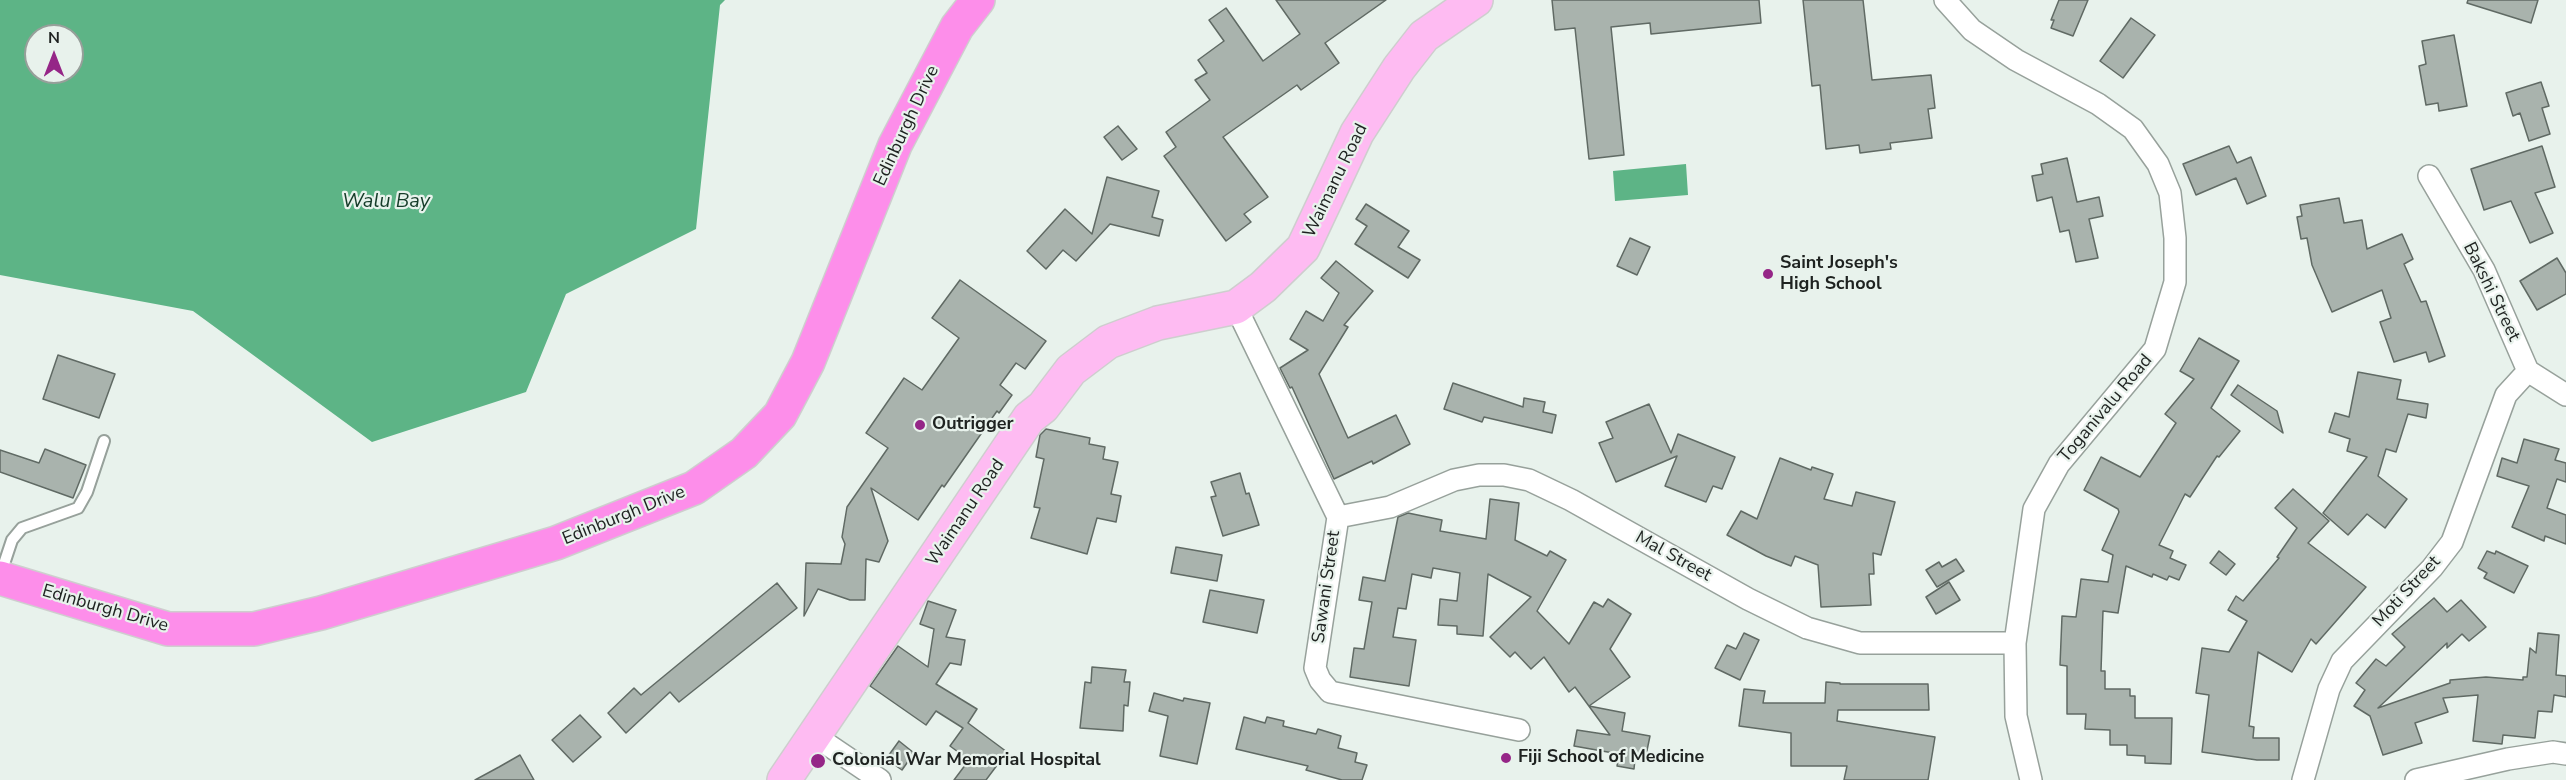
<!DOCTYPE html>
<style>
body{margin:0}
#map{position:relative;width:2566px;height:780px;overflow:hidden;background:#e8f2ec;font-family:"Nunito Sans",sans-serif}
canvas{display:block}
.north{position:absolute;left:24px;top:24px;width:60px;height:60px;box-sizing:border-box;background:#e8f2ec;border:2px solid #979f9a;border-radius:50%;rotate:0deg;font-size:16px;font-weight:700;line-height:24px;text-align:center;color:#1e2220}
.north::after{content:'';display:block;margin:auto;width:21px;height:27px;background:#952687;clip-path:polygon(50% 0,100% 100%,50% 72%,0 100%)}
</style>
<div id="map">
<canvas width="2566" height="780"></canvas>
<div class="north">N</div>
</div>
<script>
const g = document.querySelector('canvas').getContext('2d');
g.lineJoin = 'round';
function paint(path, color) { g.fillStyle = color; g.fill(path, 'evenodd'); }
const toPath = rows => new Path2D(rows.map(r => 'M' + r).join(''));
function stroke(path, color, width, dash) { g.strokeStyle = color; g.lineWidth = width; g.lineCap = dash ? 'butt' : 'round'; g.setLineDash(dash || []); g.stroke(path); }
function label(font, color, halo, rows, align = 'center') {
  g.font = font + ' "Nunito Sans",sans-serif'; g.lineWidth = 4.5; g.setLineDash([]); g.textBaseline = 'middle'; g.strokeStyle = halo; g.fillStyle = color; for (const [text, x, y, turn = 0] of rows) {
    g.save(); g.translate(x, y); g.rotate((+turn || 0) * Math.PI / 180); g.textAlign = isNaN(turn) ? turn : align; if (halo) g.strokeText(text, 0, 0); g.fillText(text, 0, 0); g.restore();
  }
}
paint(toPath([
 [0,0,725,0,720,5,696,229,566,294,526,392,372,442,193,311,0,275],
 [36,36,72,36,72,72,36,72],
 [1686,164,1688,195,1615,201,1613,171]
]), '#5db486');
const building = toPath([
 [1276,0,1386,0,1325,43,1339,63,1301,90,1297,85,1223,137,1268,197,1244,214,1251,222,1226,241,1164,156,1176,147,1166,132,1210,100,1195,80,1207,73,1198,60,1224,41,1209,20,1226,8,1263,61,1300,34,1276,0],
 [1552,0,1759,0,1761,23,1651,34,1650,23,1611,27,1624,155,1589,159,1575,28,1555,30,1552,0],
 [1803,0,1863,0,1872,80,1931,75,1935,108,1928,109,1932,138,1890,143,1891,149,1860,153,1859,145,1826,149,1820,85,1812,86,1803,0],
 [2059,0,2088,0,2073,36,2051,28,2054,20,2051,20,2059,0],
 [2468,0,2538,0,2531,23,2467,3,2468,0],
 [2131,18,2155,35,2123,78,2100,61,2131,18],
 [2454,35,2467,106,2439,111,2438,103,2426,105,2419,66,2426,64,2422,41,2454,35],
 [2541,82,2549,106,2542,108,2550,134,2529,141,2520,113,2513,116,2506,93,2541,82],
 [1118,126,1137,149,1122,160,1104,137,1118,126],
 [2229,146,2237,163,2251,157,2266,196,2247,204,2236,178,2196,195,2183,164,2229,146],
 [2542,146,2555,187,2535,193,2553,233,2530,243,2511,201,2484,210,2471,169,2542,146],
 [2067,158,2077,202,2099,197,2103,216,2089,219,2098,258,2076,262,2069,230,2060,232,2052,197,2037,201,2032,176,2043,174,2041,164,2067,158],
 [1107,177,1159,191,1152,217,1163,220,1159,236,1110,224,1076,261,1063,250,1046,269,1027,251,1065,209,1092,234,1107,177],
 [2339,198,2344,223,2362,220,2367,249,2402,234,2413,259,2404,264,2421,302,2426,301,2445,356,2429,362,2426,352,2394,362,2380,322,2391,318,2382,290,2332,312,2312,265,2307,238,2301,239,2297,217,2302,216,2300,205,2339,198],
 [1366,204,1409,231,1398,247,1420,260,1408,278,1355,244,1367,226,1356,219,1366,204],
 [1630,238,1650,247,1637,275,1617,266,1630,238],
 [2557,258,2566,273,2566,294,2537,310,2520,281,2557,258],
 [1336,261,1373,291,1344,325,1348,327,1319,374,1348,438,1396,415,1410,444,1373,464,1372,461,1334,479,1292,387,1290,388,1280,368,1308,350,1290,339,1306,311,1323,321,1339,293,1321,278,1336,261],
 [960,280,1046,341,1025,369,1016,363,1000,385,1012,395,999,413,997,411,944,487,942,485,918,520,871,488,888,541,879,562,866,559,865,600,850,600,818,589,804,616,806,563,841,564,845,544,842,537,847,507,888,448,866,433,904,378,922,390,959,338,932,318,960,280],
 [2199,338,2239,361,2211,408,2240,431,2219,457,2217,456,2190,497,2185,494,2159,545,2173,551,2170,558,2186,565,2179,580,2169,576,2167,580,2153,574,2152,577,2126,566,2118,613,2103,611,2101,671,2105,671,2105,689,2130,689,2130,696,2135,696,2135,718,2172,718,2171,764,2145,763,2145,756,2127,755,2127,745,2110,745,2110,730,2085,729,2086,714,2067,714,2067,666,2060,665,2062,616,2076,617,2081,579,2108,582,2113,555,2102,550,2119,512,2118,509,2084,490,2101,457,2140,477,2176,423,2165,414,2194,379,2180,371,2199,338],
 [58,355,115,374,99,418,43,399,58,355],
 [2358,372,2401,380,2397,399,2428,404,2426,418,2408,414,2396,452,2386,449,2378,476,2407,499,2385,528,2367,514,2348,535,2323,513,2367,457,2347,451,2350,439,2329,432,2335,413,2349,417,2358,372],
 [1453,383,1523,407,1524,398,1545,402,1543,412,1556,415,1552,433,1484,417,1482,422,1444,409,1453,383],
 [2238,385,2277,411,2283,433,2231,395,2238,385],
 [1649,404,1671,453,1678,434,1735,457,1722,489,1713,486,1706,502,1665,486,1677,456,1616,482,1599,443,1613,438,1606,422,1649,404],
 [1046,429,1090,438,1089,444,1105,447,1103,459,1118,462,1111,494,1121,496,1116,522,1097,518,1087,554,1031,538,1040,508,1034,507,1044,459,1036,457,1040,435,1046,429],
 [2524,439,2559,449,2555,460,2566,463,2566,482,2557,479,2547,508,2566,515,2566,544,2545,536,2544,541,2512,527,2529,486,2497,476,2502,458,2517,463,2524,439],
 [45,449,86,465,73,498,0,472,0,450,39,463,45,449],
 [1780,458,1811,470,1812,467,1833,474,1824,499,1852,506,1856,492,1895,502,1881,555,1873,553,1874,574,1869,574,1871,605,1821,607,1818,565,1795,556,1791,566,1766,556,1727,535,1741,511,1757,519,1780,458],
 [1240,473,1246,494,1249,493,1259,525,1223,536,1211,497,1216,496,1211,482,1240,473],
 [2293,489,2329,521,2308,543,2366,587,2316,644,2311,639,2292,672,2258,652,2249,726,2254,727,2253,738,2279,738,2279,760,2257,760,2202,752,2209,695,2196,693,2202,648,2229,652,2247,621,2228,610,2236,596,2243,601,2279,558,2277,557,2297,528,2275,508,2293,489],
 [1490,499,1519,503,1515,540,1547,556,1550,551,1566,560,1537,611,1569,644,1594,602,1603,607,1608,599,1631,614,1610,649,1630,677,1589,706,1625,713,1622,731,1650,736,1645,760,1635,759,1634,769,1617,766,1619,754,1574,746,1577,730,1610,735,1575,687,1569,692,1544,657,1531,669,1515,652,1510,657,1490,637,1531,597,1488,574,1483,636,1457,634,1457,626,1438,625,1440,599,1457,601,1460,573,1433,568,1431,578,1412,574,1406,609,1398,608,1393,637,1416,640,1409,686,1350,677,1354,648,1364,649,1372,602,1359,600,1363,577,1385,581,1398,517,1408,513,1442,520,1440,531,1486,539,1490,499],
 [1176,547,1222,555,1217,581,1171,573,1176,547],
 [2219,551,2235,564,2226,575,2210,563,2219,551],
 [2487,551,2495,554,2496,551,2528,566,2514,593,2484,578,2487,573,2478,568,2487,551],
 [1956,559,1964,571,1937,587,1926,570,1939,562,1942,567,1956,559],
 [1949,582,1960,600,1936,614,1926,597,1949,582],
 [777,583,797,608,679,702,670,692,626,733,608,713,634,688,641,695,777,583],
 [1210,590,1264,600,1257,633,1203,622,1210,590],
 [2434,598,2447,612,2461,600,2486,627,2469,641,2462,634,2447,648,2447,643,2378,708,2450,683,2450,680,2486,677,2523,680,2523,677,2527,677,2530,648,2536,653,2538,633,2559,635,2556,675,2566,676,2566,697,2554,695,2552,712,2538,711,2535,738,2503,735,2502,744,2473,741,2478,695,2443,698,2448,712,2415,723,2422,743,2383,755,2370,716,2354,706,2365,690,2356,683,2376,659,2386,666,2405,647,2392,634,2434,598],
 [928,601,956,610,946,637,965,640,961,665,950,663,936,684,977,709,968,723,1007,752,986,780,954,780,969,760,950,746,963,728,936,711,926,725,870,686,898,646,928,667,934,629,920,624,928,601],
 [1744,633,1759,640,1740,680,1715,668,1727,645,1736,649,1744,633],
 [1092,667,1126,670,1124,682,1130,682,1128,706,1124,705,1123,731,1080,728,1085,682,1091,683,1092,667],
 [1826,682,1840,683,1840,684,1928,684,1929,710,1838,710,1837,721,1935,737,1928,780,1844,780,1847,766,1791,766,1791,733,1739,726,1744,689,1765,691,1763,703,1825,703,1826,682],
 [1154,693,1183,701,1184,698,1210,703,1197,764,1160,756,1168,716,1149,711,1154,693],
 [580,715,601,737,573,762,552,740,580,715],
 [1244,717,1265,723,1267,717,1284,721,1283,726,1316,734,1318,729,1341,736,1338,748,1357,753,1355,762,1367,765,1362,780,1342,780,1306,770,1308,766,1236,749,1244,717],
 [899,741,914,753,902,770,886,759,899,741],
 [520,755,534,780,475,780,499,767,520,755]
]);
paint(building, '#a9b3ad');
stroke(building, '#606a64', 1.5);
const lane = toPath([
 [0,576,12,540,22,528,78,508,87,492,104,441]
]);
const street = toPath([
 [1945,0,1972,30,2016,60,2098,104,2133,129,2158,164,2170,193,2175,238,2175,282,2155,349,2059,464,2034,509,2015,643,2016,716,2031,780],
 [2429,176,2484,270,2528,371,2566,395],
 [1236,307,1338,517,1315,668,1320,680,1330,692,1519,730],
 [1338,517,1390,507,1454,480,1479,475,1504,475,1529,480,1571,500,1748,599,1807,628,1860,643,2015,643],
 [815,736,880,780],
 [2303,780,2329,689,2342,661,2432,568,2452,542,2506,395,2528,371],
 [2416,780,2508,759,2553,752,2566,754]
]);
const primary = toPath([
 [784,780,1029,418,1043,407,1071,370,1108,342,1158,323,1236,307,1263,287,1303,248,1357,133,1399,68,1424,36,1476,0]
]);
const highway = toPath([
 [0,578,168,629,254,629,321,613,556,543,694,488,744,453,780,415,808,362,895,145,957,27,978,0]
]);
stroke(lane, '#97a19b', 14);
stroke(street, '#97a19b', 24);
stroke(primary, '#cecece', 36);
stroke(highway, '#cecece', 36);
stroke(lane, '#fff', 10);
stroke(street, '#fff', 21);
stroke(primary, '#febbf2', 33);
stroke(highway, '#fd8eea', 33);
for (const [x, y, r, color] of [
 [1768,274,6,"#952687"],
 [920,425,6,"#952687"],
 [1506,758,6,"#952687"],
 [818,761,8,"#952687"]
]) { const dot = new Path2D(); dot.arc(x, y, r, 0, 2 * Math.PI); g.fillStyle = color; g.fill(dot); stroke(dot, '#e8f2ec', 2); }
label('18px', '#1e2220', '#e8f2ec', [
 ["Edinburgh Drive",907,126,-65],
 ["Waimanu Road",1336,181,-64],
 ["Bakshi Street",2491,292,64],
 ["Toganivalu Road",2106,409,-50],
 ["Waimanu Road",966,513,-56],
 ["Edinburgh Drive",624,516,-22],
 ["Mal Street",1673,557,29],
 ["Sawani Street",1327,587,-82],
 ["Moti Street",2407,592,-47],
 ["Edinburgh Drive",105,609,16]
]);
label('bold 18px', '#1e2220', '#e8f2ec', [
 ["Saint Joseph's",1780,264],
 ["High School",1780,285],
 ["Outrigger",932,425],
 ["Fiji School of Medicine",1518,758],
 ["Colonial War Memorial Hospital",832,761]
], 'left');
label('italic 20px', '#163c29', '#e8f2ec', [
 ["Walu Bay",386,202]
]);
</script>
